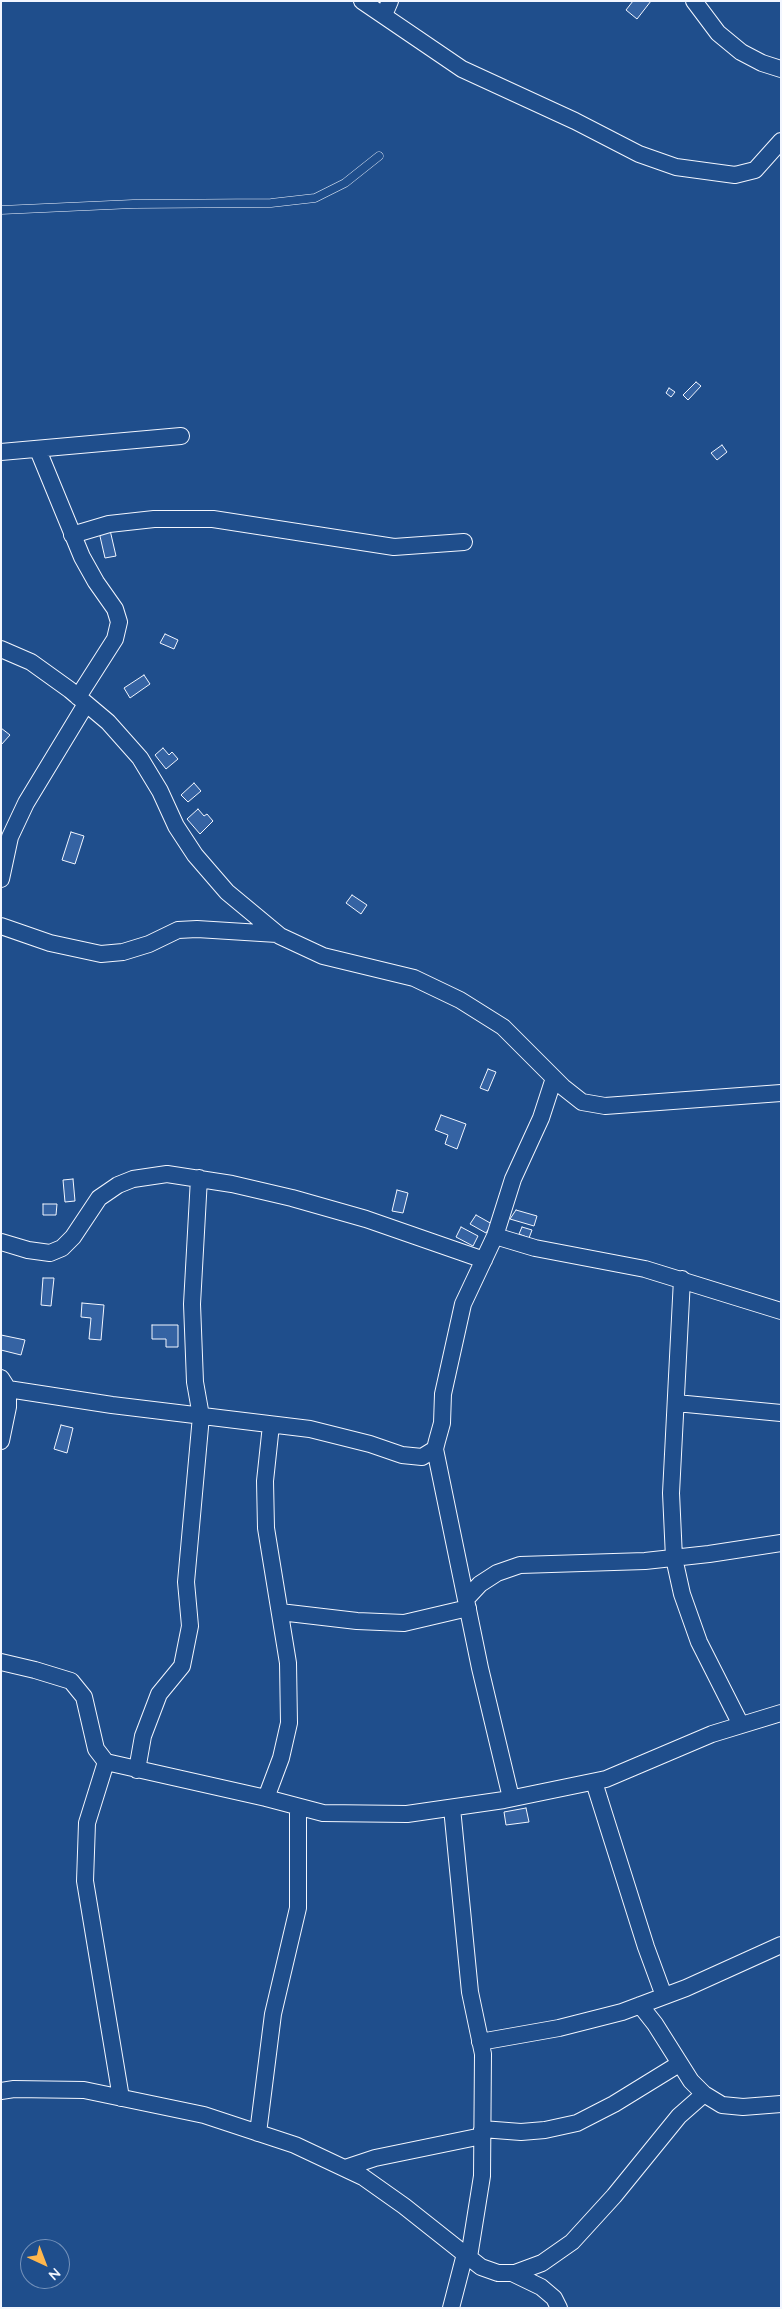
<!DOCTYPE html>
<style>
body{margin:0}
#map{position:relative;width:782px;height:2309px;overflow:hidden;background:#1f4e8c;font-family:Quicksand,sans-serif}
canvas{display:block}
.frame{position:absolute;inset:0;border:2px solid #f2f6ff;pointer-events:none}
.north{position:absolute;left:20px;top:2239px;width:50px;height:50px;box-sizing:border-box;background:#1f4e8c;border:1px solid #7391ba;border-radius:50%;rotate:137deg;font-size:14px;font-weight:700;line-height:20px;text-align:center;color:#f2f6ff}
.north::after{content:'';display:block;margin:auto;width:18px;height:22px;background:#ffb74d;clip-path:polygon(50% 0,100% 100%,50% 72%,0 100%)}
</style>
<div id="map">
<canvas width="782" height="2309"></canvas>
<div class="frame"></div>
<div class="north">N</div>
</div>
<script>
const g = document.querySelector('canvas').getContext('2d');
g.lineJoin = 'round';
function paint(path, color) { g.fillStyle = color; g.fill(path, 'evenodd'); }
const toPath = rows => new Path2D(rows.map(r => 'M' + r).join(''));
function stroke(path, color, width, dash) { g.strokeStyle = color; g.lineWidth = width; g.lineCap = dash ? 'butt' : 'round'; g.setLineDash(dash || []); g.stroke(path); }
const building = toPath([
 [633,1,651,1,637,19,626,10,633,1],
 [696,382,701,386,688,400,683,395,696,382],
 [669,388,675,392,671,397,666,393,669,388],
 [722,445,727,452,717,460,711,453,722,445],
 [110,530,116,556,105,558,99,532,110,530],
 [165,634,178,640,174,649,160,643,165,634],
 [144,675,150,684,130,698,124,688,144,675],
 [1,728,10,735,1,745,1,728],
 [163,748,169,755,172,752,178,759,166,769,155,755,163,748],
 [194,783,201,791,188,802,181,795,194,783],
 [198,809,204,816,207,814,213,821,200,834,187,819,198,809],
 [71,832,84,836,75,864,62,860,71,832],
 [352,895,367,905,361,914,346,903,352,895],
 [488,1069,496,1072,488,1091,480,1088,488,1069],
 [441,1115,466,1124,457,1149,445,1144,448,1135,435,1130,441,1115],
 [73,1179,75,1201,65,1202,63,1180,73,1179],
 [397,1190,408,1193,403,1213,392,1211,397,1190],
 [43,1204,57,1204,56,1215,43,1215,43,1204],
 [516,1210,537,1216,534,1226,510,1219,516,1210],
 [476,1215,492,1224,486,1233,470,1224,476,1215],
 [461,1227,478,1236,473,1246,456,1237,461,1227],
 [522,1227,532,1230,529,1238,519,1234,522,1227],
 [43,1278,54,1278,51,1306,41,1305,43,1278],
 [82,1303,104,1305,101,1340,89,1339,91,1318,81,1317,82,1303],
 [152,1325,178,1325,178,1347,166,1347,166,1339,152,1339,152,1325],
 [1,1335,25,1340,21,1355,1,1350,1,1335],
 [61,1425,73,1428,67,1453,54,1449,61,1425],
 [526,1808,529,1822,506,1825,504,1812,526,1808]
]);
paint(building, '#3563a3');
stroke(building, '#f2f6ff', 1);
const lane = toPath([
 [1,210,133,204,271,203,315,198,345,183,379,156]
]);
const street = toPath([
 [362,1,462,69,575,121,639,154,676,167,735,175,755,170,781,141],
 [694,1,718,33,741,52,762,63,781,69],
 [384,15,390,1],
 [38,450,82,557,96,582,115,609,119,622,115,639,78,697],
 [1,452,181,436],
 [72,535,109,524,154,519,213,519,394,547,464,542],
 [1,649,31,662,70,690,108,722,140,758,160,791,176,826,195,855,227,892,280,936,323,956,414,978,460,1000,503,1027,563,1087,582,1102,605,1106,781,1093],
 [1,879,10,837,26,803,86,704],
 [1,926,50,943,101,954,123,952,149,944,178,930,197,929,277,934],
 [495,1236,535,1248,645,1269,781,1311],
 [1,1242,28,1250,50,1253,62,1248,73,1237,99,1198,118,1185,133,1179,167,1174,232,1184,292,1198,366,1219,484,1260],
 [682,1279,671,1493,674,1558,682,1594,699,1642,741,1725],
 [1,1378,8,1389,8,1407,1,1441],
 [8,1389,112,1405,310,1429,370,1444,402,1455,422,1457,435,1449,437,1441,442,1423,443,1394,463,1304,495,1236,513,1179,541,1118,554,1078],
 [676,1403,781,1413],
 [435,1449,480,1668,511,1798],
 [466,1599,480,1584,497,1573,520,1565,645,1561,709,1554,781,1543],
 [280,1612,357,1621,404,1623,468,1608],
 [1,1662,35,1670,71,1681,84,1697,96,1749,106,1762,266,1798,323,1813,407,1814,504,1800,606,1779,712,1734,781,1713],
 [106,1762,87,1823,85,1881,121,2098],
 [137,1770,143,1736,159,1694,182,1666,190,1626,186,1582,201,1416,195,1382,192,1304,199,1178],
 [594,1782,646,1947,664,1996],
 [266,1798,281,1758,289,1723,288,1663,266,1528,265,1481,271,1425],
 [452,1808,470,1992,483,2054,482,2176,469,2257],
 [640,2005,655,2024,691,2081,704,2094,722,2105,743,2107,781,2104],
 [480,2042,559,2028,622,2012,686,1988,781,1945],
 [1,2091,14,2089,84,2090,204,2115,295,2145,363,2177,404,2206,481,2267,498,2273,515,2273,542,2263,572,2242,614,2196,679,2116,704,2094],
 [482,2129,521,2132,545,2130,577,2123,614,2104,679,2064],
 [258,2133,273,2014,298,1908,298,1807],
 [345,2168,375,2158,482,2136],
 [512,2273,541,2287,554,2298,559,2308],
 [451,2308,465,2254]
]);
stroke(lane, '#f2f6ff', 9);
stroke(street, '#f2f6ff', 18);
stroke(lane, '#1f4e8c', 8);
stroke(street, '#1f4e8c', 16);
</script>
